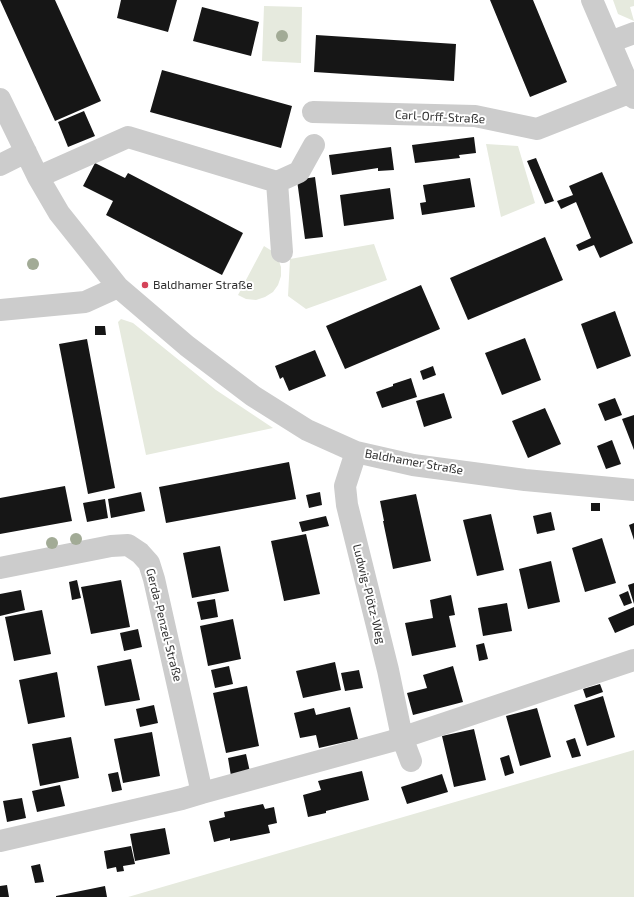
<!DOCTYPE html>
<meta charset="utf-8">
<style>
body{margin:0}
canvas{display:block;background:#fff}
</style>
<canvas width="634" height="897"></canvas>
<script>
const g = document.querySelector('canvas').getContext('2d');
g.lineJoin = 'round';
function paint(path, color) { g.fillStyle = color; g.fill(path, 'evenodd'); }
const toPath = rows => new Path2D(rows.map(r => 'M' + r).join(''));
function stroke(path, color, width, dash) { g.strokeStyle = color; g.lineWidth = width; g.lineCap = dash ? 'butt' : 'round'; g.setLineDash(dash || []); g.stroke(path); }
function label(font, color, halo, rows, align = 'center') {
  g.font = font + ' "Exo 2",sans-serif'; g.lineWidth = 4; g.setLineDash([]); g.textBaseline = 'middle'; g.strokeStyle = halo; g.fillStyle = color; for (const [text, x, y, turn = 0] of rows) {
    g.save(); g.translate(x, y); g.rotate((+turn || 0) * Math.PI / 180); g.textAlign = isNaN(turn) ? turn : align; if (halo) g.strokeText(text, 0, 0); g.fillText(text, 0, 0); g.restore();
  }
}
paint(toPath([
 [613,0,634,0,634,6,630,7,634,21,618,14],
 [264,6,302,7,301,63,262,61],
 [486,144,518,146,535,203,501,217],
 [374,244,387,280,306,309,288,296,290,259],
 [264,246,272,251,278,258,281,267,281,276,278,285,273,292,265,297,256,300,246,299,238,295],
 [121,319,133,323,216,390,273,428,146,455,118,322],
 [634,750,634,897,128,897]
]), '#e6eade');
paint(toPath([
 [0,0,55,0,101,101,55,121],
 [121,0,177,0,168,32,117,18],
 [490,0,533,0,567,82,530,97],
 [202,7,259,22,251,56,193,41],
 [316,35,456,44,454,81,314,72],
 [162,70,292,106,281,148,150,112],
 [84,111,95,136,68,147,58,122],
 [474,137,476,153,459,155,460,158,415,163,412,145],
 [391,147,394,170,378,171,378,168,332,175,329,155],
 [536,158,554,201,545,204,527,161],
 [95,163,125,178,128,173,243,233,222,275,106,215,113,201,83,186],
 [602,172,633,243,600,258,594,245,579,251,576,245,591,238,576,202,561,209,557,201,573,195,569,186],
 [315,177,323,237,305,239,297,180],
 [470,178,475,207,422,215,420,203,426,202,423,185],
 [390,188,394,219,344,226,340,195],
 [545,237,563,280,468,320,450,278],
 [421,285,440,329,345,369,326,326],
 [615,311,631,356,597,369,581,324],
 [95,326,105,326,106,335,95,335],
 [525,338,541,380,502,395,485,353],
 [87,339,115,488,88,494,59,344],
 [315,350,326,376,289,391,283,377,280,379,275,366],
 [433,366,436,375,423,380,420,371],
 [411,378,417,397,382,408,376,392,393,386,393,384],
 [444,393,452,418,424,427,416,401],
 [615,398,622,415,605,421,598,404],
 [545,408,561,444,528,458,512,421],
 [634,415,634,450,622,419],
 [612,440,621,464,606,469,597,446],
 [289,462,296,499,166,523,159,487],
 [65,486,72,521,0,534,0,498],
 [141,492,145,511,111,518,108,499],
 [320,492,322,505,309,508,306,495],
 [416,494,431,561,393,569,383,521,384,521,380,501],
 [105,499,108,518,87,522,83,503],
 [591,503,600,503,600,511,591,511],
 [551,512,555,530,537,534,533,516],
 [491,514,504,570,477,576,463,520],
 [326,516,329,526,302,532,299,522],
 [634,523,634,540,629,525],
 [306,534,320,594,284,601,271,541],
 [602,538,616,583,585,592,572,548],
 [220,546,229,591,192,598,183,553],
 [551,561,560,602,528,609,519,569],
 [77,580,81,598,72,600,69,582],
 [121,580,130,627,91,634,81,587],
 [634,583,634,604,628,585],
 [21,590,25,610,0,616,0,594],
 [628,591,632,603,624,606,619,595],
 [451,595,455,615,449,616,456,647,412,656,405,623,433,618,430,600],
 [215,599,218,617,201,620,197,602],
 [507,603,512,631,483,636,478,608],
 [634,607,634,625,615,633,608,618],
 [42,610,51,654,14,661,5,617],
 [233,619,241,659,208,666,200,626],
 [138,629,142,647,124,651,120,633],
 [484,643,488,659,479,661,476,645],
 [131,659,140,700,105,706,97,666],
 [335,662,341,690,303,698,296,671],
 [229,666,233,684,215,688,211,670],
 [453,666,463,702,413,715,407,693,427,688,423,675],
 [359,670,363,688,345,691,341,673],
 [57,672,65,717,28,724,19,680],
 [600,684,603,692,586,698,583,689],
 [247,686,259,746,226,753,213,693],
 [603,696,615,737,587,746,574,705],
 [154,705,158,723,140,727,136,709],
 [350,707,358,739,319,748,316,735,300,738,294,713,314,708,316,715],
 [537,708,551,757,520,766,506,716],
 [474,729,486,780,454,787,442,736],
 [152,732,160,776,123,783,114,739],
 [71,737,79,778,40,786,32,744],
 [575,738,581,756,572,758,566,741],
 [246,754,250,772,231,776,228,758],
 [509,755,514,773,505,776,500,758],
 [362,771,369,800,326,811,326,813,308,817,303,795,321,790,318,781],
 [118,772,122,790,112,792,108,774],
 [442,774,448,792,407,804,401,787],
 [60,785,65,806,37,812,32,791],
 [22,798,26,818,7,822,3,801],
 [263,804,265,809,274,807,277,823,268,825,270,833,230,841,230,838,214,842,209,821,225,817,224,812],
 [165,828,170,854,135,861,130,834],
 [131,846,135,864,123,866,124,871,117,872,116,867,107,869,104,851],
 [40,864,44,882,35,883,31,866],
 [7,885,9,897,0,897,0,886],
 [105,886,107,897,56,897,56,896]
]), '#161616');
stroke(toPath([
 [592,0,634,98],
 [610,42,634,33],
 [0,99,38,177,59,213,118,287,187,346,253,396,307,430,356,452,413,465,525,480,634,490],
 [313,112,475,116,537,129,631,92],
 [0,165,26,152],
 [38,177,128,137,277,182,299,172,314,145],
 [277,182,282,252],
 [0,310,85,302,118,287],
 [356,452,345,486,347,505,388,670,402,737,411,761],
 [0,568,111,546,128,545,140,553,149,563,154,579,202,793,182,799,0,841],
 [202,793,392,741,634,660]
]), '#ccc', 22);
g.fillStyle = '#a2ab96';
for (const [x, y] of [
 [282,36],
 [33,264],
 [76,539],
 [52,543]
]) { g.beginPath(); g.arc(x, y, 6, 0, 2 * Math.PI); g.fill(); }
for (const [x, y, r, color] of [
 [145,285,4,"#d44258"]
]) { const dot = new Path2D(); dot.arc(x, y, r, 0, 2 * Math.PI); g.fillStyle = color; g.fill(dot); stroke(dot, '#fff', 1.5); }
label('12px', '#2f2f2f', '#fff', [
 ["Carl-Orff-Straße",440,117,3],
 ["Baldhamer Straße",414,462,10],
 ["Ludwig-Plötz-Weg",369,594,76],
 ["Gerda-Penzel-Straße",164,625,76]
]);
label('12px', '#2f2f2f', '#fff', [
 ["Baldhamer Straße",153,285]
], 'left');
</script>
